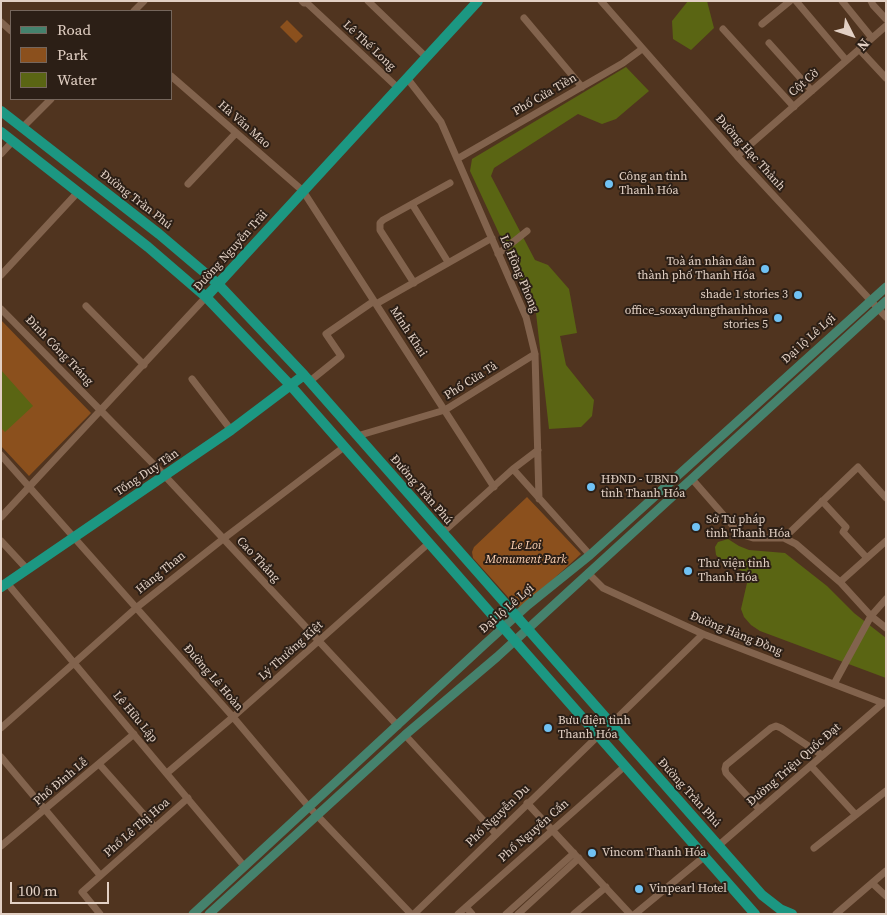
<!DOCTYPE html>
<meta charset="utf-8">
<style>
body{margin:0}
#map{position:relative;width:887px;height:915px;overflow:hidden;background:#50341f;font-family:"Source Serif 4",serif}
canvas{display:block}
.frame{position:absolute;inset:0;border:2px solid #e2d0c4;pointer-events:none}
.legend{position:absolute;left:10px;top:10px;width:162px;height:90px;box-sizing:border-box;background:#2c1f16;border:1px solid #75665c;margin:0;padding:6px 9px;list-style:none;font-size:15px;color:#e2d0c4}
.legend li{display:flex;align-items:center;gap:10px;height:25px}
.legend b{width:25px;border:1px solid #75665c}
.north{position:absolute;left:827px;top:10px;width:50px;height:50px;-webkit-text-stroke:4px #2c1f16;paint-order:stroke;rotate:131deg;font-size:14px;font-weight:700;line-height:20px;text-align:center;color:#e2d0c4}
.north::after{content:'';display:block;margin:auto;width:18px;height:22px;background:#e2d0c4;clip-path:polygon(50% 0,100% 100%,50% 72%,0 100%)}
.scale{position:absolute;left:10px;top:882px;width:99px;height:22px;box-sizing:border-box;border:2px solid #e2d0c4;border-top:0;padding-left:6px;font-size:15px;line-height:18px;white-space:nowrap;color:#e2d0c4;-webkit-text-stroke:4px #2c1f16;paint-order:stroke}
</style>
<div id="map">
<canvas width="887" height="915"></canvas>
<div class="frame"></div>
<ul class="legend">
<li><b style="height:6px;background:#45826d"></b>Road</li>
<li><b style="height:14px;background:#8b501d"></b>Park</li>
<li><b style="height:14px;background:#5a6513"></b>Water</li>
</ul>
<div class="north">N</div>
<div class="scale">100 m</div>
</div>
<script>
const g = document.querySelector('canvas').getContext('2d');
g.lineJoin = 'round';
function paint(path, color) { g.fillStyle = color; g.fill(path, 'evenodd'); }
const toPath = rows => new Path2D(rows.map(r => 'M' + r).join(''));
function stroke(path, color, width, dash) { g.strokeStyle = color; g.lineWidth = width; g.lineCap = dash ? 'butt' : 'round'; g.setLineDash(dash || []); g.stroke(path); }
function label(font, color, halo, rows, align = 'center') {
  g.font = font + ' "Source Serif 4",serif'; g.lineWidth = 4; g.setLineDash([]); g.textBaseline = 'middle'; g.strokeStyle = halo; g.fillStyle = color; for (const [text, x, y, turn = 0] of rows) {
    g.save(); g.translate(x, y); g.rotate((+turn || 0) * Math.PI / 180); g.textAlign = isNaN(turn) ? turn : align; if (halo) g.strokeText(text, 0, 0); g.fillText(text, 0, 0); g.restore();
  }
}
paint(toPath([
 [287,20,303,36,296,43,280,27],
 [1,320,91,413,29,476,1,446],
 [527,497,581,554,526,604,521,607,516,606,473,558,472,552,474,547]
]), '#8b501d');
paint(toPath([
 [688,1,707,1,714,28,691,50,673,39,672,21],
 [626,67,649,91,616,119,602,124,578,114,494,168,491,176,535,260,548,265,569,289,577,333,560,336,566,365,594,400,592,416,581,427,549,429,536,313,470,171,472,159],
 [1,370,33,406,5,432,1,428],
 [728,539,739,546,749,550,785,553,827,586,854,613,886,638,886,678,760,631,751,625,744,617,741,609,747,583,746,573,722,561,716,555,715,547,718,542]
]), '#5a6513');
stroke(toPath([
 [302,1,304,3,307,3,398,88],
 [368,1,426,57],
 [601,1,737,156,886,317],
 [796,1,846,60],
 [842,1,872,38],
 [871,1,873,5,886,19],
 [134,11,144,1],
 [524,18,582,87],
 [1,22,11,31],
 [762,24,790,1],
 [723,29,794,107],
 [769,43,812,91],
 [859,49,886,78],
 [171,76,303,191,494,487],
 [407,78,441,122,526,317,535,354,539,499],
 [23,127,51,99],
 [1,154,13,141],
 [737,156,886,26],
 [457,159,623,63,642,49],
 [188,184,236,133],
 [412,204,448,262],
 [498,254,527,231],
 [1,275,78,192],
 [414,283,380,230,380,223,383,220,450,183],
 [376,304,492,238],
 [86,306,144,365],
 [1,309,165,476,398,726],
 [192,379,231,430],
 [310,381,341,356,326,334,374,301],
 [357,436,445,410,535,354],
 [1,455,233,717,309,807,411,914],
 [513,469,590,555],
 [692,479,740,534,753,538,784,538,796,544,840,582,871,616,886,628],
 [822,501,846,527,843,532,867,558],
 [1,517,206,297],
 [442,533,513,469,538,450],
 [784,538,858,467,886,498],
 [1,541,27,569],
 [588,573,603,588,703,634,883,703],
 [840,582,886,541],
 [7,583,244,866],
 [834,684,871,616,886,599],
 [611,724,703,634],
 [1,728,136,608,223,539,344,447],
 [405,735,496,834],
 [1,757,100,875],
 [100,765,155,827],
 [811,766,856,815],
 [167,773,233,717,429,543],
 [527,803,630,914],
 [760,810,726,773,725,769,726,765,771,728,776,726,781,728,822,755],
 [1,846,134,734],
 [718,846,883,703,886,703],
 [814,848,886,791],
 [872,883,886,896],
 [466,907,472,914],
 [100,914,82,892,188,798],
 [414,914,598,736],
 [458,914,625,766],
 [506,914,574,853],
 [518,914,579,858],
 [574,914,606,887],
 [635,914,705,856],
 [836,914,886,871]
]), '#82634d', 7);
stroke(toPath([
 [193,914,485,644,528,605,590,555,886,287],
 [209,914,405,735,497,657,886,301]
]), '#45826d', 9);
stroke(toPath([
 [1,111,159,234,218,284,304,375,762,895,780,909,792,914],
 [1,132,148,247,206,297,291,386,755,914],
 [206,297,478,1],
 [1,587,231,430,304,375]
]), '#1c9782', 10);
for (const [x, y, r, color] of [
 [609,184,5,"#70c2f4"],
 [765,269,5,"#70c2f4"],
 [798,295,5,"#70c2f4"],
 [778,318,5,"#70c2f4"],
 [591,487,5,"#70c2f4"],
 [696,527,5,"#70c2f4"],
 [688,571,5,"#70c2f4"],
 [548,728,5,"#70c2f4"],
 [592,853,5,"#70c2f4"],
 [639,889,5,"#70c2f4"]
]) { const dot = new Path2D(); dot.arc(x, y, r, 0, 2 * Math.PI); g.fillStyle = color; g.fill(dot); stroke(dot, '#2c1f16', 2); }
label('12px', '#e2d0c4', '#2c1f16', [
 ["Lê Thế Long",369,46,43],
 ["Cột Cờ",804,83,-41],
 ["Phố Cửa Tiền",545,95,-30],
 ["Hà Văn Mao",244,125,41],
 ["Đường Hạc Thành",750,153,48],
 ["Đường Trần Phú",136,200,38],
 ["Đường Nguyễn Trãi",231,251,-48],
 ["Lê Hồng Phong",519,274,67],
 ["Minh Khai",408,332,57],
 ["Đại lộ Lê Lợi",809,339,-42],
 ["Đinh Công Tráng",59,351,46],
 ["Phố Cửa Tả",471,381,-32],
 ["Tống Duy Tân",147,473,-34],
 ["Đường Trần Phú",421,490,49],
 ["Cao Thắng",258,560,47],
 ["Hàng Than",161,573,-39],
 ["Đại lộ Lê Lợi",507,609,-41],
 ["Đường Hàng Đồng",736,634,22],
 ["Lý Thường Kiệt",291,651,-42],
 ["Đường Lê Hoàn",213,678,49],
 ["Lê Hữu Lập",135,717,50],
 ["Đường Triệu Quốc Đạt",794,765,-41],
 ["Phố Đinh Lễ",61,782,-40],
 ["Đường Trần Phú",689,793,48],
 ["Phố Nguyễn Du",498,816,-44],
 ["Phố Lê Thị Hoa",137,828,-41],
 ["Phố Nguyễn Cẩn",534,831,-41]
]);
label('12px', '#e2d0c4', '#2c1f16', [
 ["Công an tỉnh",619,177],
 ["Thanh Hóa",619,191],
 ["Toà án nhân dân",755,262,"right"],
 ["thành phố Thanh Hóa",755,276,"right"],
 ["shade 1 stories 3",788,295,"right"],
 ["office_soxaydungthanhhoa",768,311,"right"],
 ["stories 5",768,325,"right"],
 ["HĐND - UBND",601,480],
 ["tỉnh Thanh Hóa",601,494],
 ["Sở Tư pháp",706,520],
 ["tỉnh Thanh Hóa",706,534],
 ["Thư viện tỉnh",698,564],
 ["Thanh Hóa",698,578],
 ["Bưu điện tỉnh",558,721],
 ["Thanh Hóa",558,735],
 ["Vincom Thanh Hóa",602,853],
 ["Vinpearl Hotel",649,889]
], 'left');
label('italic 12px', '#fdd2b4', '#2c1f16', [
 ["Le Loi",526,546],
 ["Monument Park",526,560]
]);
</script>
